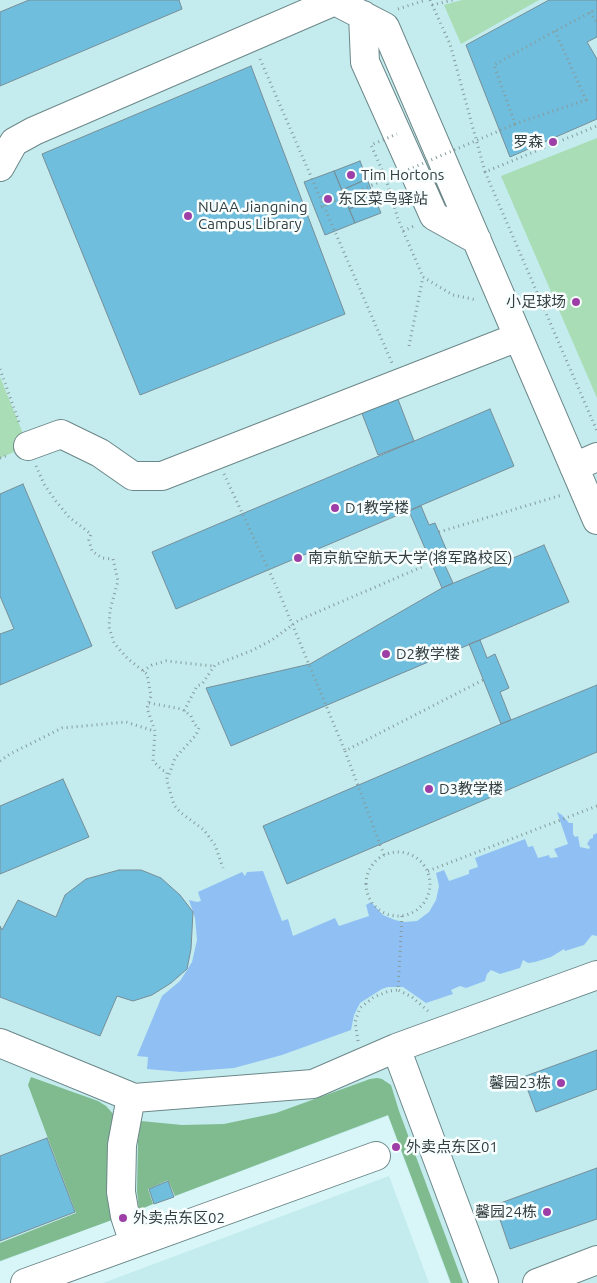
<!DOCTYPE html>
<meta charset="utf-8">
<style>
body{margin:0}
canvas{display:block;background:#d8f6f8}
</style>
<canvas width="597" height="1283"></canvas>
<script>
const g = document.querySelector('canvas').getContext('2d');
g.lineJoin = 'round';
function paint(path, color) { g.fillStyle = color; g.fill(path, 'evenodd'); }
const toPath = rows => new Path2D(rows.map(r => 'M' + r).join(''));
function stroke(path, color, width, dash) { g.strokeStyle = color; g.lineWidth = width; g.lineCap = dash ? 'butt' : 'round'; g.setLineDash(dash || []); g.stroke(path); }
function label(font, color, halo, rows, align = 'center') {
  g.font = font + ' Ubuntu,"Noto Sans SC",sans-serif'; g.lineWidth = 5; g.setLineDash([]); g.textBaseline = 'middle'; g.strokeStyle = halo; g.fillStyle = color; for (const [text, x, y, turn = 0] of rows) {
    g.save(); g.translate(x, y); g.rotate((+turn || 0) * Math.PI / 180); g.textAlign = isNaN(turn) ? turn : align; if (halo) g.strokeText(text, 0, 0); g.fillText(text, 0, 0); g.restore();
  }
}
paint(toPath([
 [0,0,597,0,597,1283,450,1283,388,1116,0,1262],
 [389,1176,429,1283,103,1283]
]), '#c4ecee');
paint(toPath([
 [462,0,539,0,461,44,444,5],
 [597,138,597,398,501,176],
 [0,377,28,446,0,458]
]), '#a8ddb5');
paint(toPath([
 [31,1077,98,1101,106,1106,115,1116,108,1156,107,1176,112,1220,0,1261,0,1243,76,1213,28,1085],
 [377,1078,382,1079,391,1085,399,1111,463,1283,451,1283,388,1115,175,1196,168,1180,148,1189,153,1204,139,1210,137,1191,138,1140,141,1121,182,1125,224,1124,276,1113,370,1079]
]), '#7fbb8f');
paint(toPath([
 [557,812,562,815,569,823,573,823,573,834,575,837,578,836,580,847,589,849,590,847,587,844,590,839,593,838,593,835,597,833,597,936,592,935,584,945,565,951,564,949,551,957,535,962,528,963,523,960,520,968,500,974,491,970,487,974,485,981,466,988,460,986,451,990,453,994,426,1003,403,987,388,987,382,989,360,1003,354,1015,351,1030,282,1055,234,1068,181,1072,147,1069,148,1057,137,1056,162,996,180,981,192,962,197,940,195,918,189,900,197,902,201,901,198,892,242,872,245,876,247,872,263,871,282,921,288,919,293,936,335,918,339,926,369,916,366,905,371,902,383,915,395,920,404,922,417,921,429,912,436,900,439,886,436,873,444,870,449,881,469,874,469,870,478,867,475,858,525,839,528,847,533,846,538,858,549,855,550,858,558,857,554,849,568,844]
]), '#90c0f3');
const building = toPath([
 [29,0,179,0,182,9,0,86,0,12,29,0],
 [549,0,597,0,597,37,587,42,597,59,597,119,510,157,466,45,549,0],
 [251,66,345,314,140,395,42,154,251,66],
 [360,161,367,179,342,190,334,171,360,161],
 [334,171,355,223,325,235,304,182,334,171],
 [367,179,375,199,349,209,342,190,367,179],
 [375,199,381,213,355,223,349,209,375,199],
 [394,389,414,441,378,455,358,403,394,389],
 [490,409,514,466,176,609,152,552,490,409],
 [23,484,92,646,0,685,0,634,14,629,0,596,0,494,23,484],
 [421,506,429,525,435,523,449,556,442,559,453,583,442,588,409,511,421,506],
 [544,545,569,602,231,746,206,688,310,664,442,588,544,545],
 [480,640,487,658,495,654,509,688,500,692,511,720,501,724,469,644,480,640],
 [597,685,597,752,287,884,263,826,501,724,597,685],
 [63,779,89,837,0,874,0,806,63,779],
 [119,870,141,870,161,878,180,895,193,912,191,949,187,969,171,983,152,995,133,1001,117,996,100,1036,0,997,0,926,2,930,18,900,56,917,65,895,86,879,119,870],
 [597,1050,597,1089,536,1112,523,1077,597,1050],
 [47,1138,75,1212,0,1241,0,1156,47,1138],
 [597,1168,597,1219,510,1249,495,1205,597,1168],
 [168,1181,174,1197,154,1204,149,1189,168,1181]
]);
paint(building, '#70bedd');
stroke(building, '#778f99', 1);
const minor = toPath([
 [333,0,385,27,597,520],
 [363,15,365,62,434,216,477,240],
 [0,167,14,142,34,131,335,1],
 [28,446,61,434,100,453,133,476,162,476,518,337],
 [574,467,597,457],
 [0,1043,134,1098,313,1084,396,1048,597,975],
 [396,1048,484,1283],
 [131,1097,122,1145,121,1192,125,1216,134,1243],
 [25,1283,376,1156],
 [537,1283,597,1260]
]);
stroke(minor, '#6c8789', 30);
stroke(toPath([
 [430,0,450,44,485,172,597,126],
 [432,5,453,0],
 [398,9,426,0],
 [590,12,597,23],
 [555,31,586,100,515,124,494,65,555,31,597,9],
 [260,59,392,363],
 [485,172,597,431],
 [386,179,398,219,423,277,453,295,477,300],
 [403,231,414,226],
 [409,346,423,277],
 [0,369,20,425],
 [0,458,9,455],
 [36,466,44,484,55,500,69,517,91,534,89,540,92,551,102,558,113,559,118,581,110,610,109,627,114,643,127,658,147,674,151,696,147,708,155,731,153,761,162,770,167,772,167,781,174,805,180,812,204,830,215,845,223,868],
 [224,474,278,590,345,751],
 [439,532,562,495],
 [143,671,152,665,166,661,213,666],
 [149,703,182,709,191,716,194,724,199,728,196,735,175,758,168,778],
 [184,711,197,686,202,684,215,665,253,650,272,640,299,620,424,566],
 [0,761,10,754,62,728,126,722,154,731],
 '366 884a32 32 0 1 1 64 0a32 32 0 1 1-64 0Z',
 [384,855,345,751,483,680],
 [428,871,597,806],
 [402,916,398,990,412,997,428,1011],
 [358,1041,355,1022,360,1008,374,997,389,991,398,990]
]), '#869c9d', 3, [1, 4]);
stroke(minor, '#fff', 28);
stroke(toPath([
 [386,179,371,145,397,134],
 [321,207,515,124]
]), '#869c9d', 3, [1, 4]);
for (const [x, y, r, color] of [
 [553,142,5,"#9e3fa7"],
 [351,175,5,"#9e3fa7"],
 [328,199,5,"#9e3fa7"],
 [188,216,5,"#9e3fa7"],
 [576,302,5,"#9e3fa7"],
 [335,508,5,"#9e3fa7"],
 [298,558,5,"#9e3fa7"],
 [386,654,5,"#9e3fa7"],
 [429,789,5,"#9e3fa7"],
 [561,1083,5,"#9e3fa7"],
 [396,1147,5,"#9e3fa7"],
 [547,1212,5,"#9e3fa7"],
 [123,1218,5,"#9e3fa7"]
]) { const dot = new Path2D(); dot.arc(x, y, r, 0, 2 * Math.PI); g.fillStyle = color; g.fill(dot); stroke(dot, '#f8fefe', 2); }
label('15px', '#323e3f', '#f8fefe', [
 ["罗森",543,142,"right"],
 ["Tim Hortons",361,175],
 ["东区菜鸟驿站",338,199],
 ["NUAA Jiangning",198,207],
 ["Campus Library",198,224],
 ["小足球场",566,302,"right"],
 ["D1教学楼",345,508],
 ["南京航空航天大学(将军路校区)",308,558],
 ["D2教学楼",396,654],
 ["D3教学楼",439,789],
 ["馨园23栋",551,1083,"right"],
 ["外卖点东区01",406,1147],
 ["馨园24栋",537,1212,"right"],
 ["外卖点东区02",133,1218]
], 'left');
</script>
